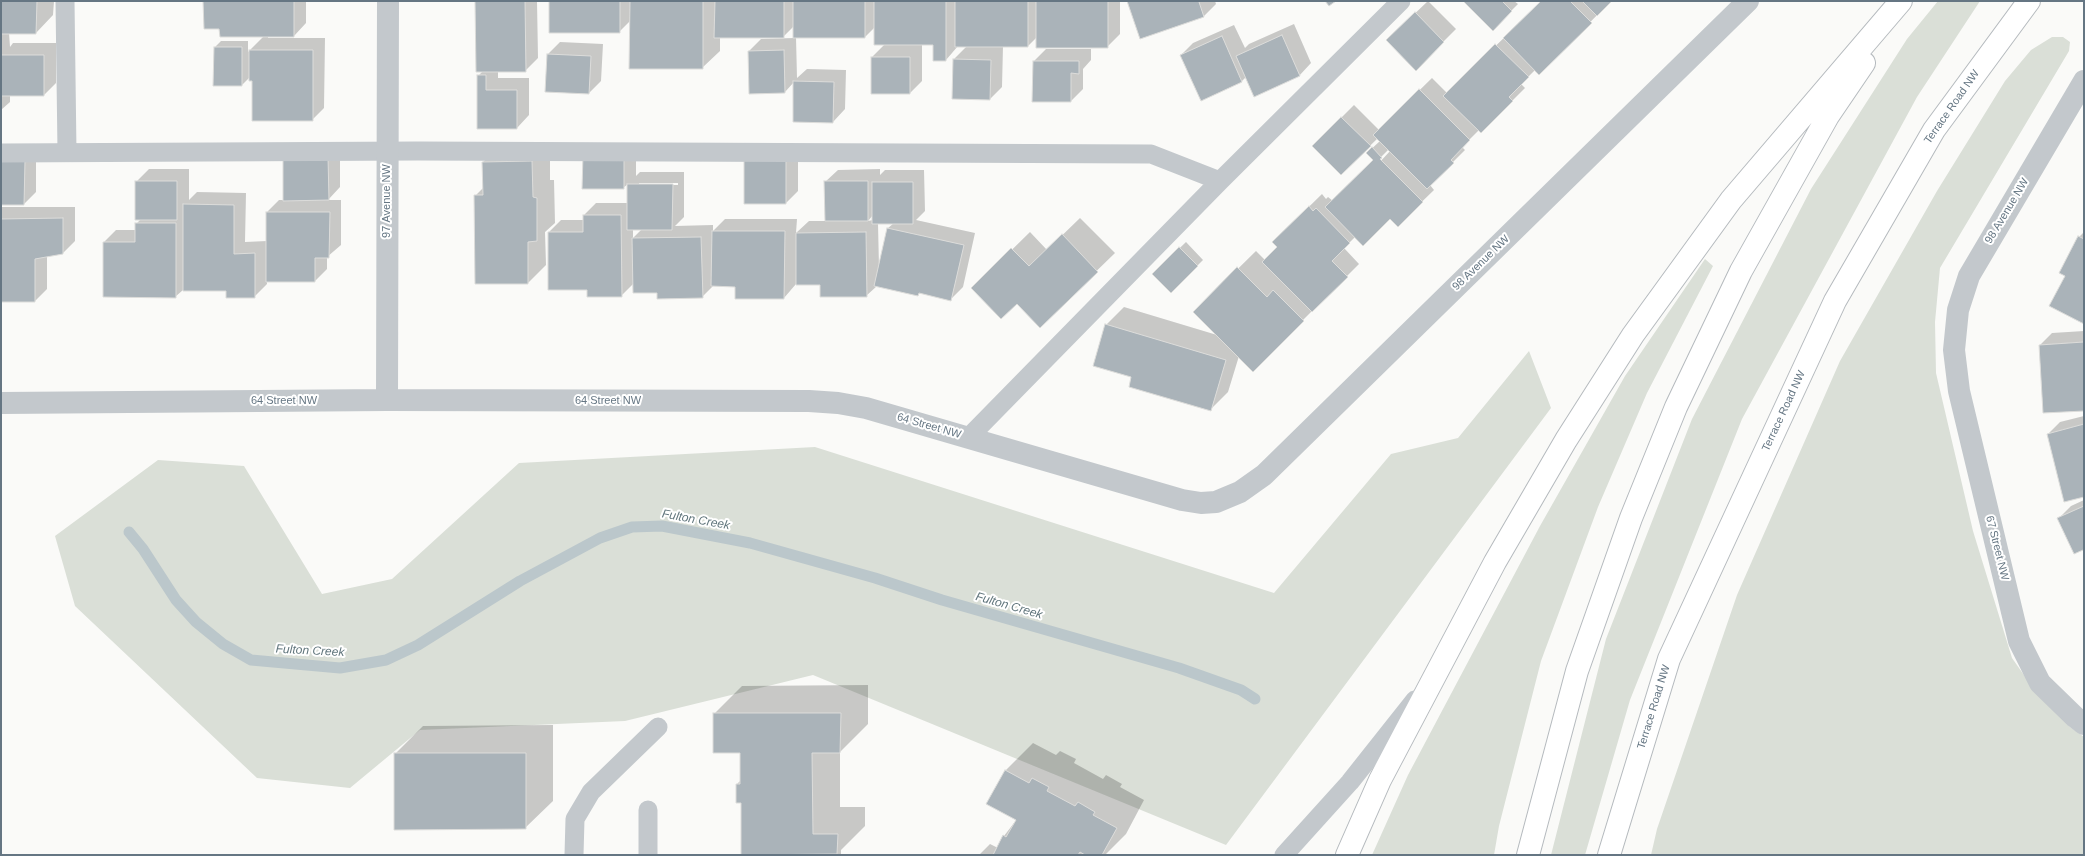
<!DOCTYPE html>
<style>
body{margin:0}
#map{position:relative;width:2085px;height:856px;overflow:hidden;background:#fafaf8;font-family:Arial,sans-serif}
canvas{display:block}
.frame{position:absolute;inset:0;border:2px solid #657683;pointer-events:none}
</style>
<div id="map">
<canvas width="2085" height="856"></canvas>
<div class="frame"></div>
</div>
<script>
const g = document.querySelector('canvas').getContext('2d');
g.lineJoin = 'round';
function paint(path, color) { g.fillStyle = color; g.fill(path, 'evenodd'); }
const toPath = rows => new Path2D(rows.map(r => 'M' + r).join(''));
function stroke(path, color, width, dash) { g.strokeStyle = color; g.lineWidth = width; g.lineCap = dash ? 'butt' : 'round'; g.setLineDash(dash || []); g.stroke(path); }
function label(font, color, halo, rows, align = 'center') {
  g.font = font + ' Arial,sans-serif'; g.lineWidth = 4; g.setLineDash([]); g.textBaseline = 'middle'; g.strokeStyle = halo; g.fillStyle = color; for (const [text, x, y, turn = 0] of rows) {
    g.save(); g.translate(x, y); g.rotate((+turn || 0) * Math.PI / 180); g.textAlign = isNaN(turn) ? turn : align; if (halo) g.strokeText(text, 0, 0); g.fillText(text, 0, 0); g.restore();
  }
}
paint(toPath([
 [1938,1,1980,1,1917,97,1742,419,1630,700,1585,855,1551,855,1606,639,1692,419,1811,189,1907,39],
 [2052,37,2063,37,2070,42,2069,51,1940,268,1935,322,1936,373,1973,531,2012,658,2038,695,2070,727,2084,737,2084,855,1651,855,1657,829,1737,595,1840,361,1937,191,2005,81,2031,50],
 [1705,259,1713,266,1647,393,1598,507,1541,661,1499,826,1494,855,1372,855,1408,775,1540,526,1625,376],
 [1529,351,1551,408,1226,845,813,675,625,721,420,730,350,788,257,778,75,606,55,536,158,460,244,466,322,594,392,579,519,463,815,447,1274,593,1391,454,1458,438]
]), '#dadfd7');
paint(toPath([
 [1,1,54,1,53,15,36,33,9,33,10,47,13,43,56,43,56,83,44,95,10,95,10,102,1,110],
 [205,1,306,1,306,23,294,36,268,36,268,38,325,38,324,108,312,120,250,77,242,85,215,47,221,41,248,41,248,52,264,36,220,28],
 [476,1,537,1,538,58,525,71,498,71,498,78,529,78,529,115,517,128,478,128,478,76,483,71],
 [550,1,1120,1,1120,34,1107,47,1037,37,1028,46,1003,46,1002,87,990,99,954,59,967,46,958,46,946,60,934,44,922,44,922,81,910,93,872,93,872,57,885,44,875,27,865,37,796,37,797,78,807,69,846,70,845,109,833,122,794,82,785,92,750,93,749,51,761,39,794,38,794,26,782,38,720,37,720,51,702,68,631,20,619,32],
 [1128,1,1215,1,1216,4,1204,16],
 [1428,1,1456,29,1416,69,1387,40],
 [1467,1,1514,1,1518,4,1493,29],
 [1542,1,1611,1,1539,74,1535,70,1521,84,1525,88,1481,132,1479,130,1462,147,1465,150,1430,185,1434,190,1398,225,1390,217,1355,237,1344,248,1359,264,1253,370,1239,356,1228,392,1210,410,1133,377,1106,325,1124,307,1217,335,1194,312,1256,251,1265,260,1278,247,1273,242,1322,194,1326,199,1328,197,1333,201,1374,160,1367,153,1380,141,1378,138,1341,174,1313,146,1354,105,1379,130,1432,78,1447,93],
 [1388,150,1391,150,1378,164,1376,162],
 [1294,24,1311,63,1299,76,1246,77,1242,81,1201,100,1181,55,1193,43,1234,25,1245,48,1249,44],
 [560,42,603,44,601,81,589,93,546,91,548,54],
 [1046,49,1091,49,1091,60,1083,69,1083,89,1071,101,1034,61],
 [636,143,636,176,640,172,684,172,684,217,675,226,713,225,713,231,725,219,797,219,796,233,809,221,826,221,825,182,838,170,880,169,880,175,885,170,924,170,925,211,916,220,975,233,963,287,951,299,921,292,918,295,877,286,866,296,821,284,796,284,784,298,736,286,714,285,702,297,658,292,634,283,621,296,588,289,549,232,561,220,584,220,584,215,596,203,628,203,628,184,623,188,583,188],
 [639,183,678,183,678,185,639,185],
 [873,215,873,220,868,221],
 [878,223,894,223,888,228,879,268],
 [633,229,642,229,633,238],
 [550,144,550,180,554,180,555,223,545,232,546,265,528,283,476,283,475,196,484,187,483,162,501,145],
 [1,145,36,149,36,192,24,204,1,204],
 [340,145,340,187,328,200,341,200,341,245,327,257,327,269,315,281,267,281,267,284,254,297,227,290,183,290,175,297,104,242,116,230,136,230,136,224,141,219,136,182,149,169,189,169,189,200,197,192,246,193,245,242,267,241,267,212,279,200,284,200],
 [798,147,798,191,786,203,745,203],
 [1,207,75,207,75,241,63,253,47,256,47,289,35,301,1,301],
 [1080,218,1115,253,1040,326,1017,302,973,288,1030,232,1047,250],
 [2084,232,2084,323,2066,276,2060,273,2079,237],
 [1186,242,1203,260,1171,292,1153,274],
 [2084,331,2084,410,2040,345,2052,333],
 [2084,416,2084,496,2048,434,2060,422],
 [2084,500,2084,550,2059,518,2071,506],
 [868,685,868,724,840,752,840,807,865,807,865,826,841,850,841,855,742,855,742,802,737,784,741,780,741,752,714,714,742,686],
 [553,725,553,801,525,828,395,754,423,726],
 [1033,743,1056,755,1060,751,1076,759,1074,763,1103,779,1106,775,1122,784,1120,787,1144,800,1126,834,1105,855,979,855,990,844,998,848,1004,836,1017,819,1006,770]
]), '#0003');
stroke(toPath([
 [129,532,143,549,176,600,196,622,223,644,251,660,340,668,386,660,418,645,520,581,600,538,632,527,662,526,750,543,875,578,942,600,1179,668,1241,690,1255,699]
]), '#bbc7cb', 11);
const building = toPath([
 [1,1,37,1,36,34,1,34,1,1],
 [203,1,294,1,294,37,220,37,219,29,204,29,203,1],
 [475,1,525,1,526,72,476,72,475,1],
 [549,1,620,1,620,33,549,33,549,1],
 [630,1,703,1,703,69,629,69,630,1],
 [715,1,784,1,784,38,714,38,715,1],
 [793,1,865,1,865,38,793,38,793,1],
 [874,1,946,1,946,61,933,61,933,45,874,45,874,1],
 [955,1,1028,1,1028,47,955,47,955,1],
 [1036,1,1108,1,1108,48,1036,48,1036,1],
 [1127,1,1201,1,1199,2,1204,17,1140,39,1127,1],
 [1325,1,1336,1,1329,6,1325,1],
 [1465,1,1502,1,1512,11,1493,31,1464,2,1465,1],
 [1541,1,1570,1,1592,23,1539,75,1503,38,1541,1],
 [1582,1,1612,1,1597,16,1582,1],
 [1415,12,1444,42,1416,71,1386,40,1415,12],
 [1282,35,1300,76,1254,97,1236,56,1282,35],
 [1222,36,1242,82,1201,101,1180,55,1222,36],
 [1495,44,1529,77,1509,97,1513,101,1481,133,1443,96,1495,44],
 [214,47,242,47,242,86,213,86,214,47],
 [249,50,313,50,313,121,252,121,252,81,249,81,249,50],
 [784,50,785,93,749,94,748,51,784,50],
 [547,54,591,56,589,94,545,92,547,54],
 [1,55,44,55,44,96,1,96,1,55],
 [871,57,910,57,910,94,871,94,871,57],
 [953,59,991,60,990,100,952,99,953,59],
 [1033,61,1079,61,1079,74,1071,73,1071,102,1032,102,1033,61],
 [477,75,486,75,486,90,517,90,517,129,477,129,477,75],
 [793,81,834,82,833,123,793,122,793,81],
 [1419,89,1470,140,1451,160,1454,163,1427,189,1373,135,1419,89],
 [1341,117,1371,146,1341,175,1312,146,1341,117],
 [1372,147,1382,158,1380,159,1423,202,1398,227,1390,219,1363,246,1325,207,1373,160,1366,153,1372,147],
 [583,155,624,155,624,189,582,189,583,155],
 [1,156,25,161,24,205,1,205,1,156],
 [283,157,328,157,329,200,283,201,283,157],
 [744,159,786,159,786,204,744,204,744,159],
 [532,161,533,197,537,198,537,241,528,242,528,284,475,284,474,195,483,195,482,162,532,161],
 [135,181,177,181,177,220,135,220,135,181],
 [824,181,868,181,868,221,825,221,824,181],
 [872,182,913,182,913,224,872,224,872,182],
 [627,184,673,184,672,230,627,230,627,184],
 [183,204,234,205,234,254,255,253,255,298,226,298,226,291,183,291,183,204],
 [1309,206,1313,211,1316,208,1350,243,1332,261,1348,277,1312,312,1262,262,1277,247,1272,242,1309,206],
 [266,212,330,212,329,258,315,258,315,282,266,282,266,212],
 [583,215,621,215,622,297,587,297,587,290,548,290,548,232,583,232,583,215],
 [63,218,63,254,35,259,35,302,1,302,1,219,63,218],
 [135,223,176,223,176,298,103,297,103,242,135,242,135,223],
 [887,228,964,245,951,301,919,293,918,296,874,286,887,228],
 [712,231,785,231,784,299,735,299,735,287,711,286,712,231],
 [866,232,867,297,820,297,820,285,796,285,796,233,866,232],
 [1062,234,1098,272,1040,328,1017,304,1001,319,971,288,1011,248,1029,266,1062,234],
 [2078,236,2084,239,2084,324,2049,306,2065,276,2059,273,2078,236],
 [701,237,703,298,657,299,657,293,633,293,632,238,701,237],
 [1179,247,1198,266,1171,293,1152,274,1179,247],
 [1237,267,1267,297,1273,290,1304,321,1253,372,1193,312,1237,267],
 [1105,324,1226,360,1211,411,1129,387,1131,377,1093,366,1105,324],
 [2084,342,2084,411,2043,413,2039,345,2084,342],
 [2084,424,2084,497,2064,502,2047,434,2084,424],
 [2084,506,2084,553,2083,550,2074,554,2057,518,2084,506],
 [713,713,841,713,840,753,812,753,813,834,838,834,837,854,741,855,741,803,736,803,736,784,740,784,740,753,713,753,713,713],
 [394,753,526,753,526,829,394,830,394,753],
 [1005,770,1029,783,1032,778,1049,787,1047,791,1075,806,1078,802,1095,812,1093,815,1117,828,1102,855,1085,855,1080,852,1078,855,993,855,1003,835,1006,837,1016,820,986,804,1005,770]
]);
paint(building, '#aab3b9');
stroke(building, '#dcdcda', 1);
const primary = toPath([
 [1347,855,1380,780,1495,562,1566,440,1633,335,1731,200,1901,1],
 [1528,855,1577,671,1631,518,1676,407,1741,271,1828,116,1864,63],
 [1609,855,1669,659,1835,301,1934,130,2029,1]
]);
stroke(primary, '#b5babe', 24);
stroke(toPath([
 [65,1,67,152],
 [1,153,418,151,1151,154,1220,181],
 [969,437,1220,181,1401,1],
 [648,810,648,855],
 [574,855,575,819,591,792,658,727],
 [1284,855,1350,782,1415,700]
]), '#c3c8cc', 19);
stroke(toPath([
 [2084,81,1969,276,1958,310,1954,350,1959,391,2019,641,2040,683,2075,717,2084,724],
 [387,400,388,1],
 [1,403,387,400,809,401,838,403,866,408,1182,500,1201,503,1216,502,1240,492,1264,475,1748,1]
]), '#c3c8cc', 22);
stroke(primary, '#fff', 22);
label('11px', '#657683', '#fff', [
 ["Terrace Road NW",1952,107,-55],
 ["97 Avenue NW",387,201,-90],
 ["98 Avenue NW",2007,211,-59],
 ["98 Avenue NW",1481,263,-44],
 ["64 Street NW",284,401],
 ["64 Street NW",608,401],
 ["Terrace Road NW",1784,411,-65],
 ["64 Street NW",929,426,16],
 ["67 Street NW",1997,548,76],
 ["Terrace Road NW",1654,707,-73]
]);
label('italic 12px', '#60757c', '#fff', [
 ["Fulton Creek",696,520,10],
 ["Fulton Creek",1009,606,16],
 ["Fulton Creek",310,651,3]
]);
</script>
